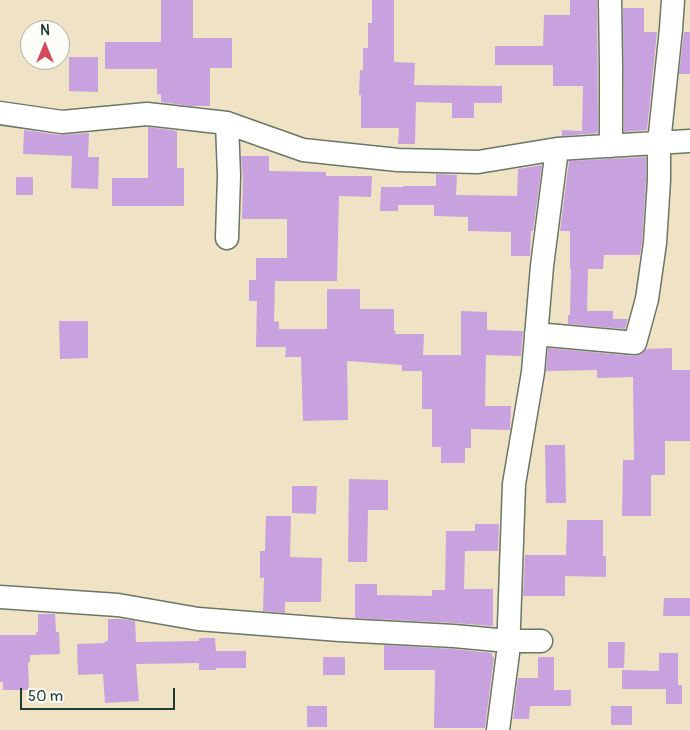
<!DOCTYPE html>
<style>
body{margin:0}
#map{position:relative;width:690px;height:730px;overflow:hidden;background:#f0e2c4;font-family:Pangolin,sans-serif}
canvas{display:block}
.north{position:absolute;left:20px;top:20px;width:50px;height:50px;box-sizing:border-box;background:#fdfcf7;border:1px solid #a4b0a9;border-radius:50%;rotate:0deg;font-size:14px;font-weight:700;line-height:20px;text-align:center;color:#1f3d34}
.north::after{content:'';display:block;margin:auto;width:18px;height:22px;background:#d1495b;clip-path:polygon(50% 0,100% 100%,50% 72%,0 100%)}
.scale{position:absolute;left:20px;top:688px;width:155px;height:22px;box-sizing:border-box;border:2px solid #1f3d34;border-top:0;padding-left:6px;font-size:15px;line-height:18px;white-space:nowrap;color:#1f3d34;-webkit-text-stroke:4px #fdfcf7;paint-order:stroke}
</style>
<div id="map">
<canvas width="690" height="730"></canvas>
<div class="north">N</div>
<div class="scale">50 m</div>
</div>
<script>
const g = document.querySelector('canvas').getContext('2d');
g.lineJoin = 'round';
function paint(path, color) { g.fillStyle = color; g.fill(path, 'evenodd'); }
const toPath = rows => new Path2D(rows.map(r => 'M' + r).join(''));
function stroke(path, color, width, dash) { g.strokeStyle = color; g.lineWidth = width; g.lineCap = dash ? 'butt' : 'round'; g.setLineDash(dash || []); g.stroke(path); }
paint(toPath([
 [161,0,193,0,193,38,232,38,232,68,210,68,210,106,190,106,161,102,161,94,157,94,157,69,105,69,105,42,161,42],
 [372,0,394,0,394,62,415,63,414,85,502,86,502,103,474,103,474,118,452,118,452,103,416,102,415,144,398,144,399,128,361,128,361,95,359,95,360,70,363,70,363,48,368,48,368,23,372,23],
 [570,0,597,0,598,133,562,136,562,130,582,131,583,86,553,86,553,65,495,65,495,46,543,46,544,15,570,15],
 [623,8,644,8,644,32,657,32,647,130,624,132],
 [684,32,690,32,690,74,679,74],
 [69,57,98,57,98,92,69,91],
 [148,127,177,131,177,168,184,168,184,206,112,206,112,178,148,178],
 [24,130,60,135,89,133,88,157,99,157,98,189,71,188,72,156,23,154],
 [241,156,269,156,269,171,326,172,326,176,372,176,371,197,339,196,337,281,275,281,274,321,279,322,279,329,327,329,327,289,360,289,360,309,394,309,394,331,396,331,395,334,424,334,423,355,461,355,461,311,487,312,487,330,523,331,521,356,486,355,485,406,511,406,510,430,471,429,471,448,465,448,465,463,441,463,441,447,432,447,432,409,422,409,422,371,402,371,402,365,347,361,348,420,303,421,301,357,285,357,286,347,256,347,257,301,249,301,249,280,256,280,256,258,287,258,287,219,242,219,243,179],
 [646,157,646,180,642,242,640,255,604,255,603,269,588,269,587,311,613,311,613,319,628,319,625,329,568,324,568,315,570,315,571,269,570,269,570,231,560,231,569,161],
 [542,165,533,231,531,231,530,256,511,256,511,232,468,231,468,217,434,216,434,205,398,205,398,211,380,211,381,187,403,187,403,186,436,186,436,174,457,175,456,195,517,196,518,169],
 [16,177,33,177,33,195,16,195],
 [59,321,88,321,88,358,60,359],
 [548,348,634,356,640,355,646,349,672,348,672,370,690,370,690,441,665,441,665,475,651,475,651,516,622,516,623,460,634,460,633,377,597,378,597,370,546,371],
 [545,445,565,445,566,503,546,503],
 [349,479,388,480,388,510,368,510,367,562,348,562],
 [292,486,317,486,316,514,292,513],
 [266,516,291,516,290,557,322,558,321,602,285,602,285,613,263,611,264,578,260,578,260,551,265,551],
 [567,520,603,520,603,556,606,556,606,577,565,576,565,596,523,596,525,555,566,555],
 [475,524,499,524,498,551,465,551,464,589,493,589,493,626,455,623,355,618,355,584,377,584,377,595,432,596,432,590,445,590,446,531,475,531],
 [664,598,690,598,690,616,663,616],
 [38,614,55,614,56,632,59,632,60,654,30,655,30,662,28,662,29,690,3,690,3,682,0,682,0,635,36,635,36,632,38,632],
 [108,619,120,619,135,621,136,642,199,641,199,638,215,638,216,651,246,651,246,668,216,668,216,670,199,670,199,663,136,664,139,701,105,703,103,674,78,675,77,644,105,643,105,641,108,641],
 [608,642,625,642,624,668,608,668],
 [384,645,453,649,492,653,492,657,494,657,485,728,434,728,435,670,384,670],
 [659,653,678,653,678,685,682,685,682,704,666,704,666,689,622,689,622,670,659,671],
 [323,657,345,657,345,675,323,675],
 [538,657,554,657,554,690,571,690,571,706,530,706,529,719,513,719,518,678,538,678],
 [307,706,327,706,327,727,307,727],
 [611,706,632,706,632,725,611,725]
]), '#c7a2de');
const street = toPath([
 [610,0,611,65,611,146],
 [0,113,62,122,147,114,227,123,229,176,227,238],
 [227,123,303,150,398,160,478,162,557,149,690,141],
 [536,334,635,343,647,299,655,243,659,180,659,143,671,29,673,0],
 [0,597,118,605,198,619,340,630,454,636,508,641,541,641],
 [498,730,508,653,514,484,533,372,542,266,557,149]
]);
stroke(street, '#687766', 25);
stroke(street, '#fff', 22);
</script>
